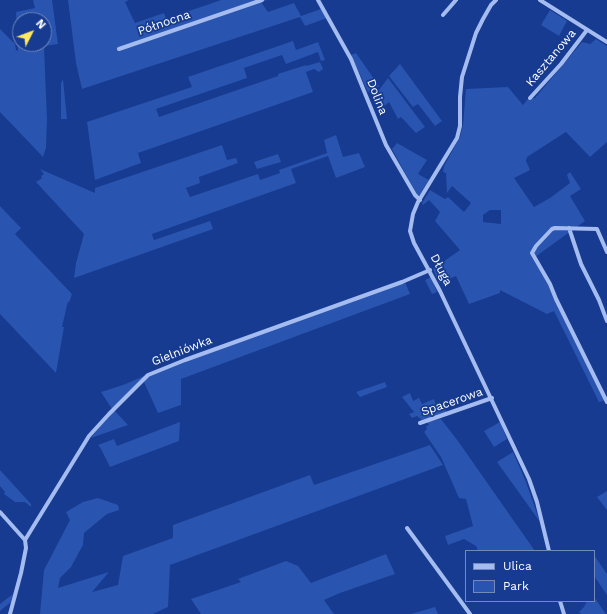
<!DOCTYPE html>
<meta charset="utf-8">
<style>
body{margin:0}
#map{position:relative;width:607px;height:614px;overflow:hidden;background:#163b90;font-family:"Work Sans",sans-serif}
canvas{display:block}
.legend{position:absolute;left:465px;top:550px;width:130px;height:52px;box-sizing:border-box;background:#163b90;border:1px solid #7389bc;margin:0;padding:5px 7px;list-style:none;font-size:12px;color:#fff}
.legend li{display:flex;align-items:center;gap:8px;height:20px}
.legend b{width:20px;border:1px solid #7389bc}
.north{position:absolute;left:12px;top:12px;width:40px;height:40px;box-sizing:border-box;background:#163b90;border:1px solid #7389bc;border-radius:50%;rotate:48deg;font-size:11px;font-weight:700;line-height:16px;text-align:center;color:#fff}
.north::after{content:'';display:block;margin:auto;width:14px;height:18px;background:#ffe763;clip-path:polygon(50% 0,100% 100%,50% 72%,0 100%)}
</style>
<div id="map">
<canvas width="607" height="614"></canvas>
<ul class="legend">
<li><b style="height:5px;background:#a4bcf0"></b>Ulica</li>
<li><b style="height:11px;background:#2954af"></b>Park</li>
</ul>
<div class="north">N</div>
</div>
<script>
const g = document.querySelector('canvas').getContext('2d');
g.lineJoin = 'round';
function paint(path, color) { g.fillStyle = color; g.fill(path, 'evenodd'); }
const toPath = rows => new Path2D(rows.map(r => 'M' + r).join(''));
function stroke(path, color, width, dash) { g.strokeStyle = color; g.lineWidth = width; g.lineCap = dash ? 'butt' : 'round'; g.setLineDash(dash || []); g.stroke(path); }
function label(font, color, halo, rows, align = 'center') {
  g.font = font + ' "Work Sans",sans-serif'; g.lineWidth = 3.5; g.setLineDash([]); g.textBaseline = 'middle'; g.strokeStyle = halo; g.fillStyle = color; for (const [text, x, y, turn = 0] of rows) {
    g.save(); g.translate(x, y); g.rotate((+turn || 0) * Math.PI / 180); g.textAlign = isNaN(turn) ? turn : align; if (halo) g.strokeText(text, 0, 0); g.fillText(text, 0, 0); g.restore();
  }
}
paint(toPath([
 [33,0,52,0,58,44,44,46,47,119,46,148,43,157,0,112,0,29,15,44,16,50,18,51,16,12,35,8],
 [20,20,44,20,44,44,20,44],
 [68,0,129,0,125,2,135,23,164,13,166,19,221,0,268,0,261,2,268,12,294,3,301,16,321,9,327,18,305,26,300,17,82,89,76,63],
 [550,10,567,21,559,36,541,25],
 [596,39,607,46,607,142,590,157,566,132,527,157,526,161,530,170,514,178,534,207,550,198,570,183,567,175,570,172,581,189,570,196,585,221,535,257,606,400,599,402,554,311,547,314,500,290,500,293,469,304,456,276,439,283,433,269,460,250,435,221,440,212,429,200,423,205,422,203,430,190,445,199,448,197,464,212,471,203,452,186,447,193,446,173,443,172,444,166,460,137,463,125,466,89,508,87,523,105,528,99,535,98,582,42,590,44],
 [490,210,501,210,501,224,483,222,483,215],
 [293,41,296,50,318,42,325,60,321,61,318,52,286,64,282,55,244,68,247,78,156,109,159,117,278,76,278,74,306,65,306,66,320,62,323,69,319,72,314,69,306,72,313,92,138,153,141,163,95,180,87,122,192,87,188,77],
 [356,53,379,86,368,92,351,55],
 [400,64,442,121,435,126,418,104,413,107,389,76],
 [388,78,425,127,416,133,401,117,398,119,389,102,383,107,376,94],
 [63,79,67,119,61,119,61,83],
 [336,135,343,157,359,153,365,167,336,178,328,156,291,169,296,183,152,234,154,240,210,221,213,229,74,278,76,263,84,234,36,182,42,178,41,176,44,174,40,169,95,193,95,188,222,145,227,160,236,158,238,163,199,177,200,183,186,188,190,197,258,174,260,180,280,173,279,170,327,153,324,140],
 [397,143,427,160,418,174,429,180,420,195,417,195,392,149],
 [278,154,281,162,257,169,254,162],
 [0,206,21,228,15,234,72,294,69,303,68,301,62,327,64,327,56,373,0,314],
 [431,277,437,292,432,294,425,280],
 [405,282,410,294,181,379,181,405,158,413,144,382,148,376,182,362],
 [144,376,139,383,112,409,101,392,123,385],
 [385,382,387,387,360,397,356,392],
 [410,393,413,401,419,398,422,404,434,399,436,405,443,403,447,413,423,421,417,416,412,418,409,414,414,412,402,397],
 [114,410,128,425,91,438,102,424],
 [441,419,458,441,535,551,478,551,476,546,464,539,448,545,445,536,473,526,466,499,459,498,441,457,424,432,427,429,426,426,429,425,427,422],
 [180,422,179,441,110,467,101,449,98,445,114,439,117,446],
 [500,422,507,439,494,447,484,431],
 [430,445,443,465,170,565,168,607,153,614,40,614,44,570,70,520,66,512,83,502,98,498,118,505,119,510,107,514,84,533,83,545,71,567,60,578,58,588,109,572,92,592,118,585,123,556,173,538,173,525,310,475,314,485],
 [513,452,526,482,540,522,497,462],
 [0,470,31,504,31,507,25,502,15,502,4,494,5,492,0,486],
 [607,491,607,510,597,497],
 [386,554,395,574,340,593,324,600,334,614,201,614,191,599,241,582,238,579,286,561,298,566,311,583],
 [594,555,607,574,607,595,594,576],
 [13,594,11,602,0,611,0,604],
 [594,597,606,614,581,614,579,612,584,607,587,601,594,601],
 [435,607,438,614,411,614]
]), '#2954af');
stroke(toPath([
 [318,0,351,59,386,145,415,195,420,200],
 [496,0,491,5,483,19,476,33,462,77,460,97,460,126,457,138,418,202,413,214,410,231,414,243,440,291,529,479,537,502,549,551],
 [540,0,607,42],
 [443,15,456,0],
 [119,49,262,0],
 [530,98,561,64,587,30],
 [569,228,581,264,599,300,607,321],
 [607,252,597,229,555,228,552,229,536,246,532,253,550,284,556,299,607,402],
 [420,423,492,398],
 [0,512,25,540],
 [407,528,470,614],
 [25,540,89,436,109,414,148,375,185,360,402,282,430,270],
 [560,601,564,614],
 [10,614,21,573,26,548,25,540]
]), '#a4bcf0', 4);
label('12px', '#fff', '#163b90', [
 ["Północna",164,23,-19],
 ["Kasztanowa",551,58,-50],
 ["Dolina",377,97,69],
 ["Długa",441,270,63],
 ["Gielniówka",182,351,-21],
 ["Spacerowa",452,402,-19]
]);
</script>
